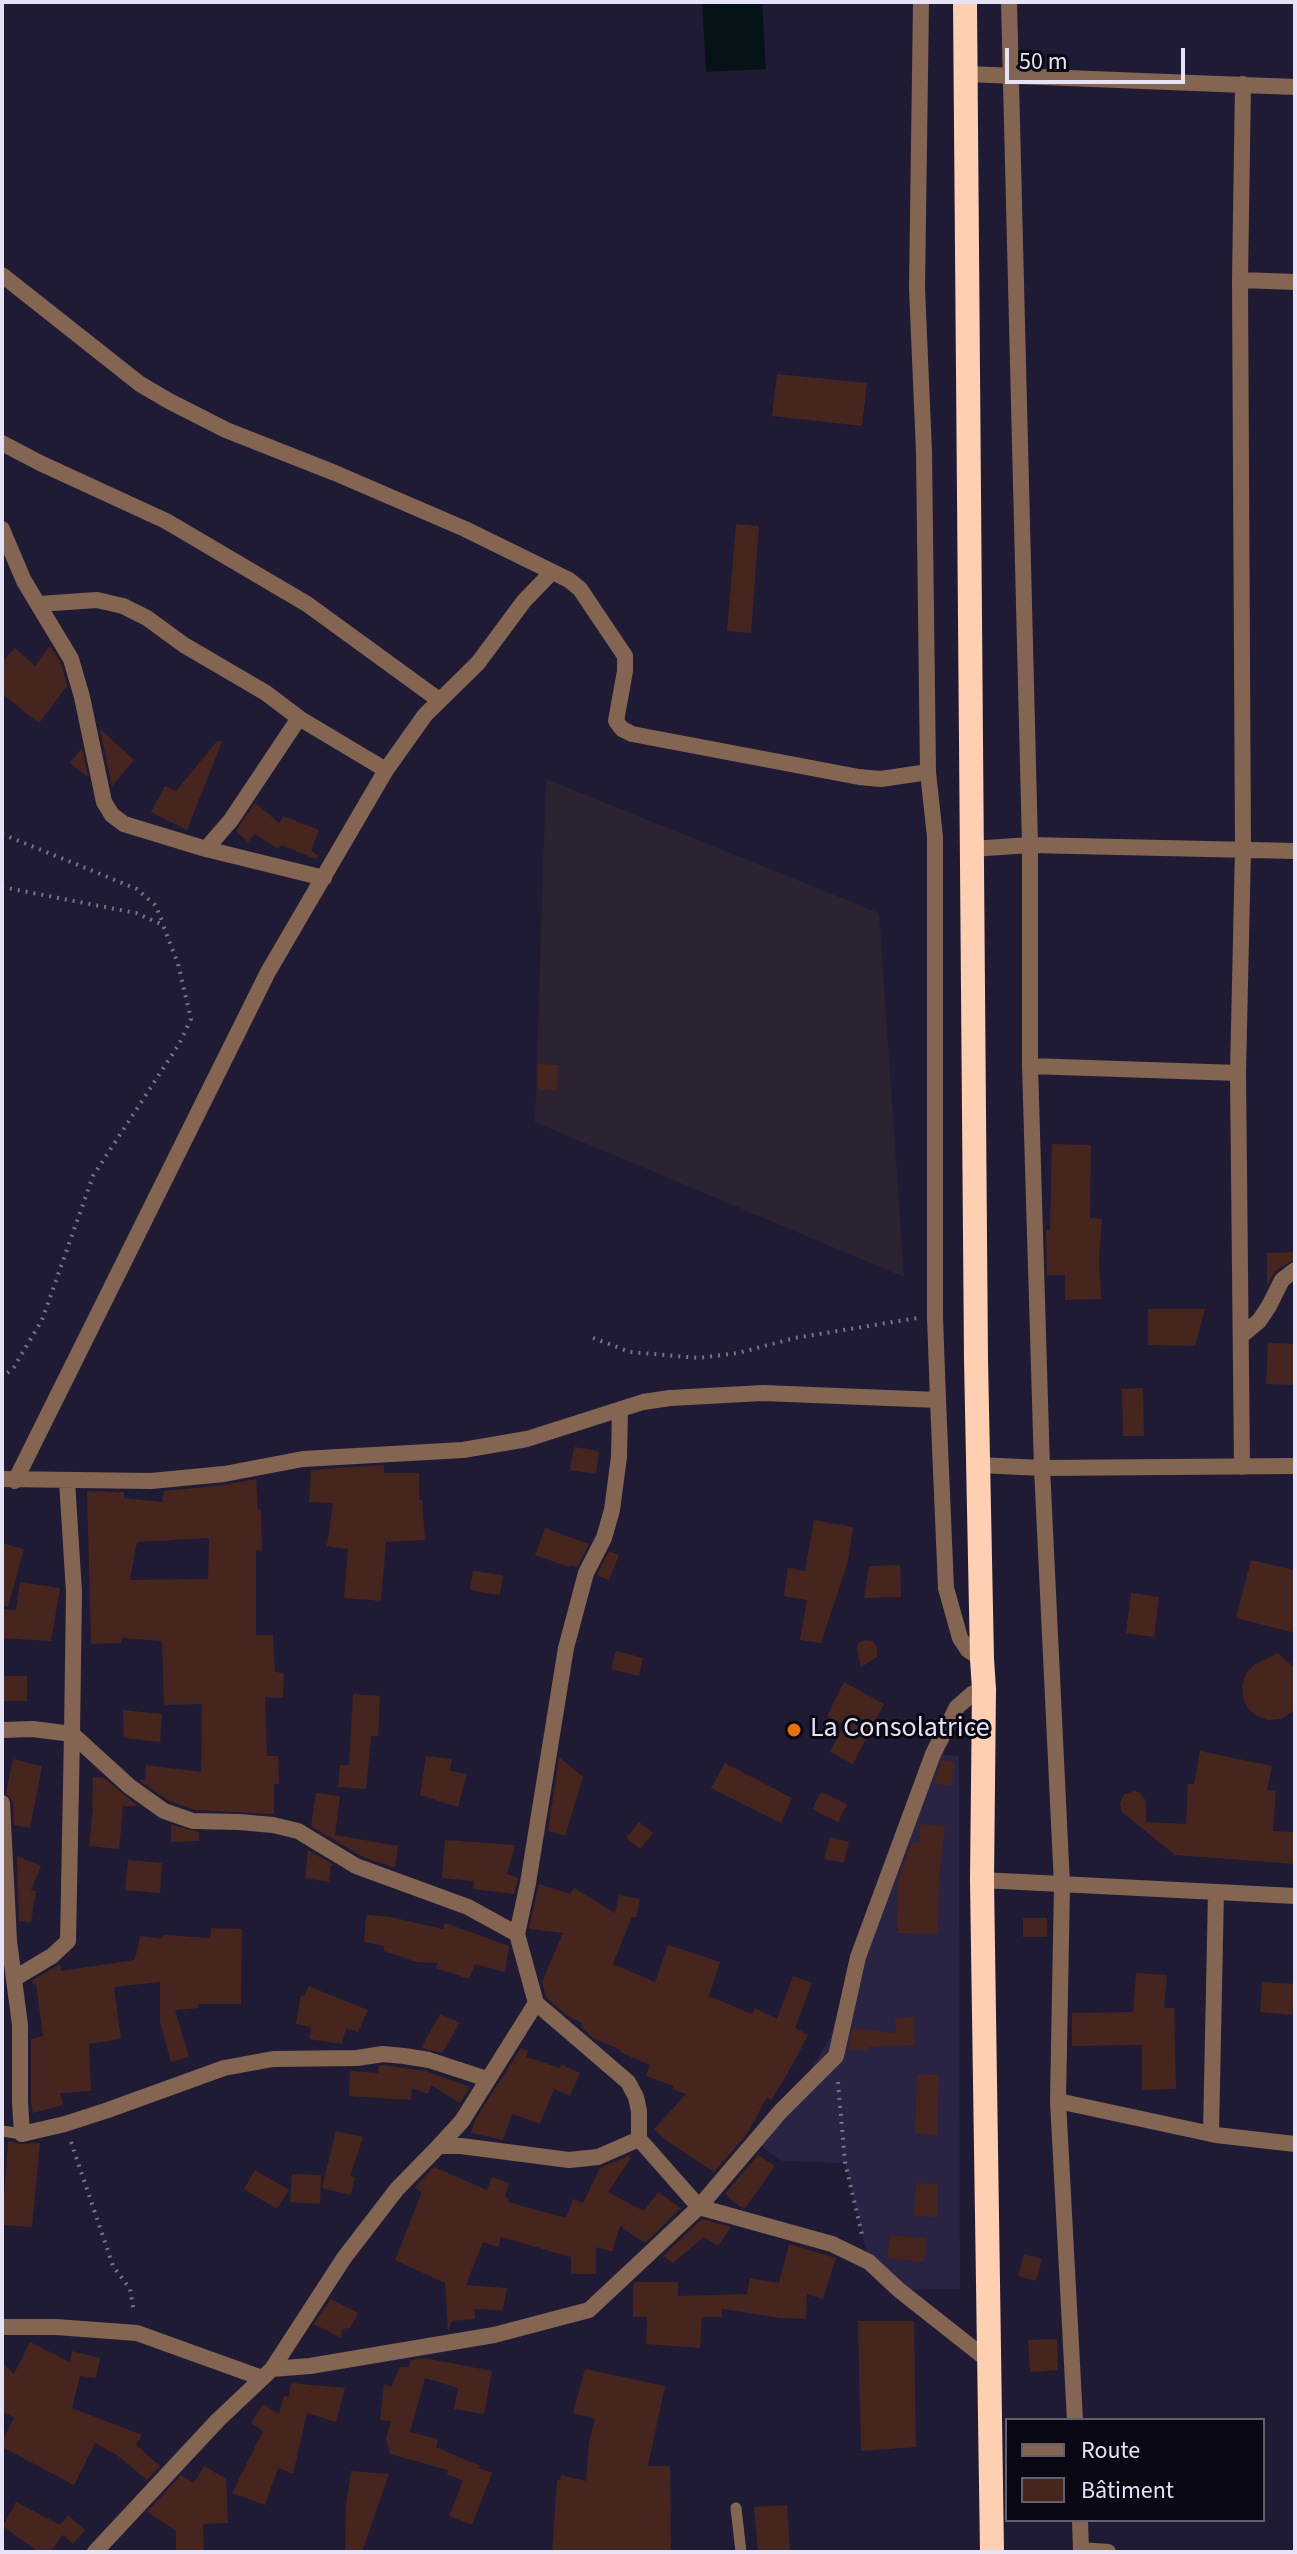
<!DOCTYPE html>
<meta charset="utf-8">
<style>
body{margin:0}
#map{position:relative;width:1297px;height:2554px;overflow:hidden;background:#201b35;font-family:"Source Sans 3",sans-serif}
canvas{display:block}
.frame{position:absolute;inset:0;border:4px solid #e5e3f5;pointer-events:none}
.legend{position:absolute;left:1005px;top:2418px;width:260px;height:104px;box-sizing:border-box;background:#090813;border:2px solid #61606d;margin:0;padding:10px 14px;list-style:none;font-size:24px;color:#e5e3f5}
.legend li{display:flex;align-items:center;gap:16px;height:40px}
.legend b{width:40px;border:2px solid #61606d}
.scale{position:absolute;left:1005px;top:48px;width:180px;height:36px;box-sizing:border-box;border:4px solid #e5e3f5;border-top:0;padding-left:10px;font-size:24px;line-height:28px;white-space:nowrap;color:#e5e3f5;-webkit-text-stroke:6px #090813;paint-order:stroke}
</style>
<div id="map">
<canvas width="1297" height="2554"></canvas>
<div class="frame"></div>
<ul class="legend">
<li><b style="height:10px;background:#846551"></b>Route</li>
<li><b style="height:22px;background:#45251e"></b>Bâtiment</li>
</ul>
<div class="scale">50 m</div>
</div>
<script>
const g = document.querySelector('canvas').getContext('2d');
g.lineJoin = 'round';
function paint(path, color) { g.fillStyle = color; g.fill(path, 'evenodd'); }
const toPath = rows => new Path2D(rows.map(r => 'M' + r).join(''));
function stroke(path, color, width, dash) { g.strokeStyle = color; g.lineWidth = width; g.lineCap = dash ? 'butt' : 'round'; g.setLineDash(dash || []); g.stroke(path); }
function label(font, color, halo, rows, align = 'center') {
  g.font = font + ' "Source Sans 3",sans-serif'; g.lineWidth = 6; g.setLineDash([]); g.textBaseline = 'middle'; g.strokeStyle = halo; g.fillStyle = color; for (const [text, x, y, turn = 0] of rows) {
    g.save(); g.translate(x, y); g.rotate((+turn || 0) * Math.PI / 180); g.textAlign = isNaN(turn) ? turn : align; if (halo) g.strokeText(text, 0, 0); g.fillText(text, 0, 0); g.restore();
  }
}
paint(toPath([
 [935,1754,959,1756,960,2289,899,2290,869,2262,845,2163,782,2161,757,2143,784,2113,830,2038,858,1946]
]), '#292344');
paint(toPath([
 [546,779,879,913,904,1277,535,1122]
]), '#2b2332');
paint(toPath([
 [702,2,762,2,766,69,706,72]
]), '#051317');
paint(toPath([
 [777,374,867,383,862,426,772,416],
 [736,524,759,526,751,633,727,631],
 [50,646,61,663,67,686,39,723,2,694,2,662,15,648,35,666],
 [100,729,134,760,112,786],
 [218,740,222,742,187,830,151,812,165,786,176,791],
 [82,748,88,777,70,763],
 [255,803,279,823,283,816,319,830,311,850,318,856,316,859,281,845,279,849,255,834,248,842,236,831],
 [538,1064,558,1065,557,1090,538,1090],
 [1052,1144,1091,1145,1090,1218,1102,1219,1099,1259,1101,1299,1065,1300,1065,1275,1047,1275,1046,1230,1050,1230],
 [1295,1252,1295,1259,1275,1271,1267,1285,1267,1253],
 [1148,1309,1205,1309,1195,1346,1148,1345],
 [1268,1343,1295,1344,1295,1385,1266,1384],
 [1143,1388,1144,1436,1123,1436,1122,1389],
 [574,1447,599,1451,596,1474,570,1470],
 [384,1465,384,1473,419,1473,419,1500,422,1500,425,1540,386,1542,381,1601,344,1598,348,1549,327,1546,333,1503,309,1502,311,1470],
 [256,1479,258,1509,261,1509,262,1551,256,1550,256,1635,273,1635,275,1672,284,1673,283,1698,265,1697,267,1756,278,1756,279,1784,274,1784,274,1814,195,1810,169,1801,139,1780,145,1780,146,1765,201,1772,202,1704,164,1705,162,1641,121,1638,121,1643,91,1644,87,1491,124,1492,124,1498,162,1502,164,1491,225,1485],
 [209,1538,208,1579,130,1580,137,1542],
 [814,1520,853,1527,848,1561,821,1643,800,1640,807,1600,784,1596,788,1568,805,1571],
 [545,1528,589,1544,577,1567,570,1565,569,1567,535,1555],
 [2,1543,24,1549,8,1606,2,1606],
 [609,1551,619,1555,609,1580,597,1575],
 [1251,1560,1295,1570,1295,1633,1236,1618],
 [900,1565,901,1597,864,1598,869,1566],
 [473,1571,503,1575,500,1595,470,1590],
 [20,1582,60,1588,51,1641,2,1638,2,1609,16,1610],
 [1131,1593,1159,1597,1154,1637,1126,1633],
 [865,1640,873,1641,877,1648,877,1657,861,1667,857,1650,858,1643],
 [616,1651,643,1658,639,1676,611,1669],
 [1278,1653,1295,1669,1295,1710,1281,1719,1268,1720,1257,1716,1248,1708,1243,1698,1242,1685,1246,1674,1254,1665],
 [2,1676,27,1676,27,1701,2,1701],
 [844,1682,884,1704,853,1764,830,1752,844,1725,827,1716],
 [353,1694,380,1696,378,1736,371,1736,366,1789,338,1787,340,1765,349,1765],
 [123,1710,162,1714,160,1742,124,1738],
 [1200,1751,1272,1766,1267,1790,1276,1790,1273,1831,1295,1832,1295,1864,1175,1855,1122,1812,1120,1803,1122,1798,1125,1794,1135,1791,1140,1793,1146,1801,1146,1822,1186,1824,1188,1784,1194,1784],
 [426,1756,452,1759,450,1771,467,1774,458,1807,420,1795],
 [559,1757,583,1777,565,1836,548,1831],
 [13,1759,42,1766,30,1828,14,1825,13,1802,6,1793],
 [942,1760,955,1762,952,1786,934,1783],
 [725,1763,792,1798,781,1823,711,1788],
 [93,1777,104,1778,138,1806,123,1806,119,1849,89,1846,93,1808,92,1808],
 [821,1792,847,1804,838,1822,812,1809],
 [316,1793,340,1796,335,1835,398,1846,395,1868,361,1856,311,1826],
 [639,1822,653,1833,640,1849,626,1838],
 [920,1824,945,1826,939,1880,938,1934,897,1933,898,1881,912,1842,919,1843],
 [171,1825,199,1832,199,1841,171,1842],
 [830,1837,849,1842,844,1863,824,1859],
 [445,1840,515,1845,507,1874,518,1878,514,1894,473,1889,474,1881,442,1878],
 [308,1850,334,1865,331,1865,329,1882,305,1878],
 [17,1856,41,1866,31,1890,36,1891,31,1922,19,1921],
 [128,1860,162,1863,160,1893,125,1890],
 [539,1884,570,1894,574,1888,615,1913,619,1895,640,1899,636,1918,632,1917,613,1964,655,1982,668,1945,720,1962,709,1996,752,2014,755,2008,777,2019,793,1976,812,1983,795,2028,808,2035,793,2064,771,2100,767,2097,747,2134,714,2172,667,2141,654,2129,686,2094,672,2089,674,2086,646,2076,650,2065,620,2052,621,2050,593,2038,581,2027,582,2023,566,2015,546,1997,542,1982,563,1933,529,1929],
 [366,1915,390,1917,443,1929,445,1923,509,1946,505,1972,475,1964,469,1979,436,1968,438,1963,417,1962,384,1951,384,1946,364,1942],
 [1023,1918,1047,1918,1047,1937,1023,1937],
 [211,1928,242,1929,241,2004,198,2004,198,2008,175,2010,189,2057,171,2062,160,2022,160,1982,114,1987,121,2039,89,2044,91,2091,60,2093,63,2105,33,2113,31,2102,31,2039,43,2036,36,1984,33,1985,32,1981,60,1964,61,1971,135,1960,140,1936,162,1939,163,1935,210,1938],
 [1136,1973,1167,1975,1164,2008,1174,2008,1176,2089,1142,2090,1142,2045,1072,2046,1072,2013,1133,2012],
 [1262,1982,1295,1984,1292,2015,1260,2012],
 [308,1986,368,2010,358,2032,346,2028,342,2044,309,2039,311,2027,296,2024,301,1995,305,1996],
 [440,2014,460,2023,442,2053,421,2048],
 [914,2017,915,2045,867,2047,867,2051,849,2049,853,2028,896,2033,895,2018],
 [521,2048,528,2051,526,2057,560,2068,562,2065,580,2073,570,2096,554,2089,540,2124,512,2114,503,2140,471,2133,475,2120],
 [383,2065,426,2071,470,2087,460,2103,431,2085,428,2094,412,2088,411,2100,349,2096,350,2071,378,2073,379,2066],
 [917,2074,939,2075,937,2135,915,2134],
 [336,2131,363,2137,350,2176,355,2177,351,2195,322,2188],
 [8,2141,19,2144,40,2143,32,2227,2,2225],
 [758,2155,775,2166,745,2208,740,2207,725,2194],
 [628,2156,631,2158,608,2192,644,2211,658,2192,681,2208,645,2243,620,2226,612,2252,596,2247,596,2274,571,2274,571,2257,501,2237,498,2247,483,2242,466,2285,507,2288,503,2310,474,2309,475,2319,452,2321,448,2331,445,2283,395,2260,422,2192,414,2188,434,2167,487,2190,492,2177,509,2183,505,2197,509,2199,508,2202,566,2218,573,2199,583,2203,600,2168],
 [255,2170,289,2190,277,2209,244,2189],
 [292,2174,321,2175,320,2204,290,2202],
 [916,2183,938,2184,937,2217,914,2216],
 [702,2219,731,2227,718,2246,704,2237,673,2263,663,2256],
 [890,2235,927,2238,924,2262,887,2258],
 [789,2244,836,2258,823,2299,807,2294,806,2319,780,2318,722,2309,722,2317,702,2317,700,2348,646,2344,647,2317,633,2317,633,2284,635,2282,678,2282,678,2296,747,2294,750,2278,779,2283],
 [1024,2254,1042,2259,1036,2281,1018,2276],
 [331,2299,358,2313,350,2328,342,2329,341,2338,314,2324],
 [858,2321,914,2321,916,2447,861,2451],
 [1057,2339,1058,2370,1030,2372,1028,2340],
 [30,2342,70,2362,72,2351,100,2358,96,2378,80,2376,72,2408,142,2435,136,2445,160,2466,147,2480,117,2455,95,2443,74,2485,2,2447,2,2441,14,2418,2,2411,2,2363,14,2374],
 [425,2358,492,2371,484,2414,454,2409,458,2388,425,2378,410,2432,438,2439,436,2447,480,2466,478,2468,492,2473,472,2525,449,2516,463,2481,447,2474,448,2470,390,2454,386,2438,391,2421,380,2420,384,2384,391,2387,400,2367,409,2367,411,2360],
 [585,2369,665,2386,648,2466,670,2466,671,2552,552,2552,557,2480,560,2480,561,2475,586,2481,589,2443,595,2419,573,2413],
 [291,2383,345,2388,336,2422,307,2413,293,2474,278,2468,265,2505,232,2493,263,2431,251,2423,263,2404,279,2414,284,2396,289,2397],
 [204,2466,226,2479,228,2523,203,2524,204,2552,176,2552,176,2531,147,2512,181,2475,194,2483],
 [351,2471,389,2474,362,2552,345,2552,346,2505],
 [16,2502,60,2525,68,2515,85,2530,73,2544,63,2535,50,2552,38,2552,3,2526],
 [787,2505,790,2552,758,2552,754,2507]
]), '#45251e');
stroke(toPath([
 [2,834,137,889,155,905,163,923],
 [2,887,136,913,163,925,178,964,191,1019,179,1044,93,1176,42,1320,14,1367,2,1378],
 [593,1338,630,1352,699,1358,738,1353,795,1338,917,1318],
 [838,2082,845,2162,863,2239],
 [71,2142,113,2266,130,2289,134,2312]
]), '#767288', 4, [2, 6]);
stroke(toPath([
 [2,2131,22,2134],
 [736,2508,741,2552]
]), '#846551', 11);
stroke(toPath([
 [921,2,917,288,924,452,928,772,935,837,935,1317,938,1400,946,1588,960,1638,968,1650,982,1659],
 [1009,2,1030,845,1030,1066,1042,1468,1062,1885,1058,2101,1075,2420],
 [966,74,1295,87],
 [2,275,140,384,169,401,226,430,335,473,465,529,569,580,580,589,625,656,625,671,616,721,622,729,632,734,859,777,881,779,928,772],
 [1240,280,1295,282],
 [2,443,40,463,166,521,307,604,439,700],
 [2,529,24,581,71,659,82,697,104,802,112,815,124,824,206,849,324,878],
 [39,604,97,600,123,606,147,618,184,645,266,693,299,718],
 [206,849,231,820,299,718,386,770],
 [972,849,1030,845,1295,851],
 [1030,1066,1238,1073],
 [1242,1335,1259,1321,1269,1306,1282,1280,1295,1270],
 [620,1410,619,1457,612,1510,604,1538,586,1573,566,1648,528,1883,517,1934,536,2003,628,2082,636,2097,639,2111,639,2139,699,2207,832,2244,869,2262,899,2290,989,2361],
 [979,1465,1042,1468,1295,1466],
 [1242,1467,1238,1073,1243,849,1240,280,1243,84],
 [2,1479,151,1481,224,1474,303,1459,463,1450,527,1439,643,1402,670,1398,763,1393,938,1400],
 [15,1481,268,972,386,770,425,715,478,663,524,601,552,572],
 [67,1481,74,1592,72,1734,129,1786,164,1811,193,1821,239,1822,273,1825,298,1831,356,1866,468,1907,517,1934],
 [2,1730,33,1729,72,1734,68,1941,52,1956,15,1978],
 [2,1803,9,1941,20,2025,20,2102,22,2134,65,2124,108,2110,224,2068,273,2059,357,2058,383,2054,404,2056,429,2060,487,2079],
 [982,1880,1295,1896],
 [1058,2101,1216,2135,1295,2144],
 [1211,2133,1216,1892],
 [439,2146,462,2121,536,2003],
 [2,2327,56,2327,137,2333,262,2378],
 [272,2369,344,2258,397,2189,439,2146,461,2146,569,2160,598,2157,639,2139],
 [1080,2520,1081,2552],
 [1081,2550,1108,2552],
 [95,2552,218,2420,272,2369,310,2366,494,2335,589,2310,699,2207,780,2112,836,2056,858,1957,933,1754,957,1707,972,1694,984,1689]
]), '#846551', 16);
stroke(toPath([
 [965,2,976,1359,982,1659,984,1689,982,1880,992,2552]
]), '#fed0b1', 24);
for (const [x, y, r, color] of [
 [794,1730,8,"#e8710a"]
]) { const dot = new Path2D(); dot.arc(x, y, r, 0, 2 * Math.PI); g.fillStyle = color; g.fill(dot); stroke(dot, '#090813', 3); }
label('28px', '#e5e3f5', '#090813', [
 ["La Consolatrice",810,1730]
], 'left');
</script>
